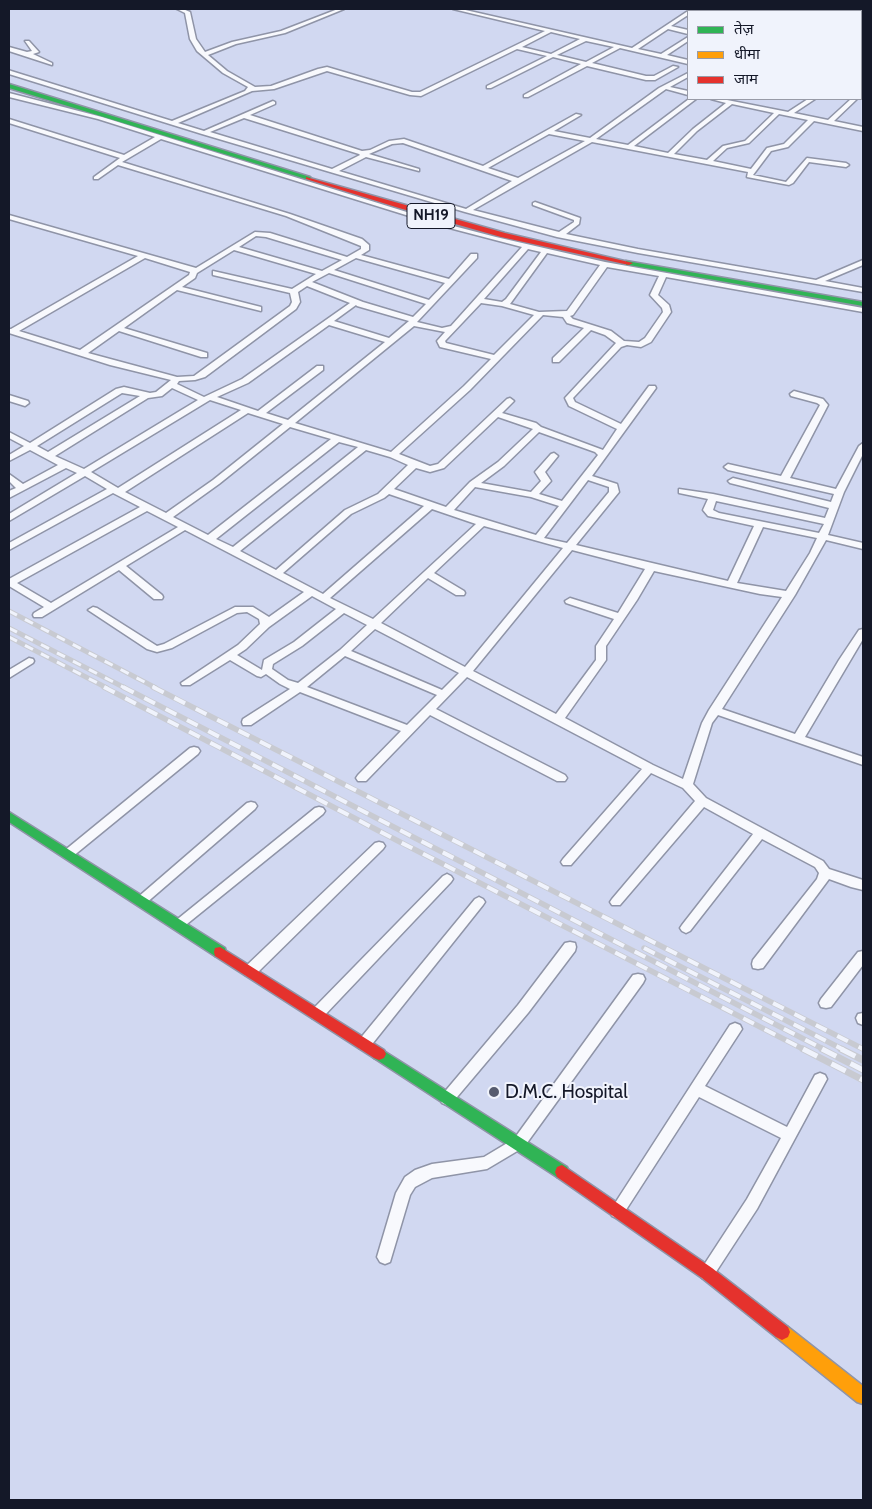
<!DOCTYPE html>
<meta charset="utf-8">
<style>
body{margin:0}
#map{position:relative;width:872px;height:1509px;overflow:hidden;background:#d1d8f1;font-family:Cabin,"Noto Sans Devanagari",sans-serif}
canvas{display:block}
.frame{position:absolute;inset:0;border:10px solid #141828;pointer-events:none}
.legend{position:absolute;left:687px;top:10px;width:175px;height:90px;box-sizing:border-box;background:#f0f3fc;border:1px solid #989ba7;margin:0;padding:6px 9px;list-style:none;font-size:15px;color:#141828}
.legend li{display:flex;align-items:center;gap:10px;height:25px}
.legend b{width:25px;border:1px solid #989ba7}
</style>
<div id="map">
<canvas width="872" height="1509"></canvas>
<div class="frame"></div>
<ul class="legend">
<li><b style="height:6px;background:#30b455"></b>तेज़</li>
<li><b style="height:6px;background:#ff9f0a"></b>धीमा</li>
<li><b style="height:6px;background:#e5322d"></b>जाम</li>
</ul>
</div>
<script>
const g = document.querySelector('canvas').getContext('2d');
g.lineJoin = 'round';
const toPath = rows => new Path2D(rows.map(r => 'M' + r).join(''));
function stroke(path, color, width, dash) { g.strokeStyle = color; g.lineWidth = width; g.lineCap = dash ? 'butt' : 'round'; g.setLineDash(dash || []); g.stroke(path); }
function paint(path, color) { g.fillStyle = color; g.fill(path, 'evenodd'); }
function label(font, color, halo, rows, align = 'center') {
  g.font = font + ' Cabin,sans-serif'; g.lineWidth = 4; g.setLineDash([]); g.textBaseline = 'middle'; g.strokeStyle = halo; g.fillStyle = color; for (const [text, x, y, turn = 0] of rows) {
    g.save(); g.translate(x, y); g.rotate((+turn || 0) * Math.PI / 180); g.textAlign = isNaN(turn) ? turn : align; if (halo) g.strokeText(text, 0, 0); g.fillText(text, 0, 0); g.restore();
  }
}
const street = toPath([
 [177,9,183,9,190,12,196,39,205,52,232,42,281,31,338,9,344,9,285,33,236,44,208,55,227,71,255,87,271,86,318,69,327,67,412,92,420,92,545,31,453,9,461,9,632,48,688,11,688,15,671,26,688,30,688,34,668,29,638,49,661,54,688,37,688,41,667,55,688,60,688,64,620,48,592,63,646,76,654,76,673,66,678,67,655,80,646,80,587,66,528,97,524,97,524,95,581,64,553,57,491,88,487,88,487,86,547,56,517,49,421,96,410,95,327,71,274,89,252,91,178,123,204,131,273,101,275,102,275,104,250,115,362,151,370,150,389,141,404,139,483,166,576,114,581,115,554,131,590,138,659,88,688,73,688,77,670,87,688,91,688,95,666,89,596,139,628,145,689,99,696,99,634,146,668,153,693,129,726,103,711,99,722,99,788,112,808,99,815,99,794,113,828,120,851,99,857,99,834,121,863,127,863,131,814,121,788,147,771,151,753,175,786,182,807,158,846,163,849,165,846,167,809,162,793,183,789,185,747,177,748,172,592,142,473,210,559,232,574,222,574,220,533,205,533,203,535,202,580,218,579,224,566,234,638,249,816,280,863,260,863,265,825,281,863,288,863,292,638,253,557,237,465,212,202,134,9,74,9,70,11,71,172,121,245,91,248,87,223,73,197,51,190,39,185,13,177,9],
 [551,32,580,39,551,54,522,47,551,32],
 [586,41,614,47,586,62,557,55,586,41],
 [732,104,774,113,745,141,723,146,707,160,674,154,697,131,732,104],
 [779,114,808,120,784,144,767,148,751,169,713,161,727,148,749,143,779,114],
 [244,118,359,154,360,155,332,169,210,132,244,118],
 [549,134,585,141,518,178,488,168,549,134],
 [403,143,512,181,466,209,339,171,366,157,419,171,419,169,369,154,392,144,403,143],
 [25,41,29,41,39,52,33,54,52,63,52,65,9,51,9,47,27,52,32,51,25,41],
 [863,89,863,94,861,95,861,90,863,89],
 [9,93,102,117,442,223,496,237,605,262,863,308,863,312,666,277,658,295,669,305,671,312,651,342,641,347,627,345,621,347,573,398,575,402,621,424,649,386,655,386,656,388,592,476,617,484,619,492,576,545,728,581,754,526,708,516,703,510,708,499,679,493,679,489,713,494,825,518,829,508,730,483,728,481,733,478,831,502,834,494,728,470,724,467,728,464,781,476,820,405,817,403,791,396,790,394,794,391,823,399,828,405,790,478,836,489,859,446,863,443,863,454,844,492,828,535,863,543,863,549,826,540,795,595,722,709,795,734,839,660,859,630,863,629,863,639,805,737,863,757,863,765,718,715,712,723,693,784,706,798,823,861,829,869,863,880,863,890,851,887,829,879,763,968,758,969,753,968,752,964,753,960,817,879,819,873,815,867,762,839,690,931,686,933,682,931,680,928,682,925,753,834,704,807,620,905,612,905,610,902,612,899,695,801,683,788,651,773,571,865,563,865,561,862,563,859,642,769,467,677,436,709,565,775,567,778,565,781,557,781,430,715,366,781,358,781,356,778,358,775,401,731,300,692,251,725,243,725,242,722,243,719,290,689,280,684,266,674,261,677,257,676,230,660,190,685,182,685,181,683,238,645,260,624,259,619,247,612,237,613,172,648,157,652,147,649,88,610,93,607,97,608,157,646,164,644,235,607,253,607,269,617,304,592,185,530,126,566,162,595,163,597,162,599,154,599,119,570,42,617,34,617,33,615,34,613,44,607,9,586,9,579,140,507,113,493,9,550,9,543,107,489,85,476,9,521,9,514,77,473,66,468,9,498,9,491,16,488,9,481,9,474,23,484,58,465,30,450,9,461,9,455,24,446,9,438,9,432,30,443,116,389,124,387,150,393,156,392,171,380,110,365,9,333,9,329,11,329,138,256,9,219,9,215,196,268,255,232,270,233,347,257,361,249,361,246,286,216,118,165,98,179,94,179,94,177,120,158,9,123,9,119,124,155,155,137,98,119,9,97,9,93],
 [161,139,438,225,522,247,451,326,442,328,417,322,477,258,477,254,471,254,449,279,361,255,369,250,369,245,362,239,290,214,122,162,161,139],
 [256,236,266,237,342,260,322,271,239,247,256,236],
 [528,249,541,252,506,299,502,302,484,299,528,249],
 [234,250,316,274,292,289,213,271,213,275,290,293,292,302,290,306,194,376,177,377,88,353,119,331,201,357,207,357,207,353,124,328,177,290,261,311,261,307,182,287,195,278,197,273,234,250],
 [547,253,600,265,567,311,539,312,510,304,547,253],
 [145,258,190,272,189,275,80,350,19,331,145,258],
 [356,258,445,283,429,300,334,270,356,258],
 [607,267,659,276,650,295,662,308,663,312,645,338,639,342,624,341,611,331,573,319,570,316,573,315,607,267],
 [329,273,426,304,413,317,363,302,312,282,329,273],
 [307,286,350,303,242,379,204,397,177,384,179,381,195,380,205,377,296,309,300,302,298,292,307,286],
 [481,303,502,306,534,315,494,355,446,343,445,341,481,303],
 [356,305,357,306,409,321,389,338,334,321,356,305],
 [543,315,563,317,567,323,584,328,553,358,553,362,559,362,591,330,605,335,616,343,565,398,569,406,617,429,603,450,541,427,536,423,502,413,514,401,510,398,507,399,438,464,430,466,399,454,470,390,543,315],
 [329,325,385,342,288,420,266,413,323,370,323,366,317,366,258,411,217,397,248,383,329,325],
 [414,326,445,332,437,341,440,347,491,359,464,386,391,452,295,423,414,326],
 [172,388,198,400,84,469,55,456,148,398,162,396,172,388],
 [122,393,140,396,48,452,37,446,122,393],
 [210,400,241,410,118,488,91,472,210,400],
 [248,413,283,424,213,480,166,513,125,492,248,413],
 [498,417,533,429,498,462,470,482,446,507,394,489,416,468,430,472,444,468,498,417],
 [290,427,331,439,208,535,173,517,219,484,290,427],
 [539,432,595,452,598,455,562,501,539,494,551,481,545,472,558,456,554,453,551,454,535,472,541,481,531,492,481,483,504,466,539,432],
 [339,442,358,447,233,547,216,539,339,442],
 [366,450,390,457,408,465,378,494,345,510,276,570,240,551,366,450],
 [588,480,609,487,609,492,567,543,544,538,588,480],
 [475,487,531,497,559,506,536,535,454,510,475,487],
 [389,494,424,506,323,594,283,573,351,514,384,498,389,494],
 [716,501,824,524,819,533,719,513,713,510,716,501],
 [432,509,476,524,373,619,330,598,432,509],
 [147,511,178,527,51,603,17,583,147,511],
 [484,526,563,548,465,667,381,623,428,578,456,595,464,595,465,593,464,591,434,573,484,526],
 [763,527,817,538,810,553,786,591,737,583,763,527],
 [572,550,645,569,618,613,570,598,565,601,566,603,614,619,596,646,596,660,556,714,473,671,572,550],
 [654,571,760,594,782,597,709,710,702,723,683,779,653,765,565,718,606,660,606,646,637,600,654,571],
 [312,596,336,609,294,642,264,660,262,670,237,655,246,649,269,627,312,596],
 [344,613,367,625,340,650,298,683,288,680,272,669,273,664,302,646,344,613],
 [375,629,459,673,442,690,351,651,375,629],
 [345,656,437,695,407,725,307,687,345,656],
 [9,395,28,401,29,403,25,406,9,401,9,395],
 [29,658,33,659,34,661,33,663,9,678,9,670,29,658],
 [194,747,198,748,200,751,198,754,72,857,64,857,62,854,64,851,190,748,194,747],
 [251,802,255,803,257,806,255,809,145,904,137,904,135,901,137,898,247,803,251,802],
 [319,807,323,808,325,811,323,814,182,928,178,930,174,928,172,925,174,922,315,808,319,807],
 [379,842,383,843,385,846,383,849,255,975,250,976,245,975,244,971,245,967,375,843,379,842],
 [447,874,451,876,453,879,451,882,322,1018,317,1019,312,1018,310,1014,312,1010,443,876,447,874],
 [479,897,483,899,485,902,483,905,369,1048,364,1050,359,1048,357,1044,359,1040,475,899,479,897],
 [570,942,575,943,576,947,575,951,528,1013,452,1103,447,1105,442,1103,440,1099,442,1095,518,1005,565,943,570,942],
 [863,951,863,965,831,1007,826,1008,821,1007,819,1003,821,999,858,952,863,951],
 [638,974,643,975,645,979,643,983,524,1147,487,1169,432,1178,415,1187,410,1195,390,1262,385,1264,380,1262,377,1257,396,1193,405,1177,415,1170,432,1164,484,1157,514,1139,633,975,638,974],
 [863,1013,863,1025,858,1023,856,1018,858,1014,863,1013],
 [735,1023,740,1025,742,1029,705,1086,787,1127,815,1075,820,1073,825,1075,827,1079,757,1209,712,1278,707,1280,702,1278,699,1273,702,1268,747,1199,781,1138,699,1097,622,1216,617,1218,612,1216,610,1211,730,1025,735,1023]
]);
const fast = toPath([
 [9,84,310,177,311,178,306,179,9,88,9,84],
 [626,261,863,302,863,306,629,265,626,265,626,261],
 [9,812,225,948,226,952,225,956,220,957,215,956,9,822,9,812],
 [379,1048,567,1167,569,1172,567,1177,562,1179,557,1177,374,1058,372,1054,374,1050,379,1048]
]);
const slow = toPath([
 [782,1324,788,1327,863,1386,863,1404,857,1402,776,1337,774,1332,776,1327,782,1324]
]);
const jam = toPath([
 [306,177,505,233,633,263,629,265,501,237,399,208,306,179,306,177],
 [220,947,384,1050,386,1054,384,1058,379,1060,374,1058,215,956,214,952,215,948,220,947],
 [562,1165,712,1268,788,1327,790,1332,788,1337,782,1340,776,1337,702,1278,557,1177,555,1172,557,1167,562,1165]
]);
stroke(street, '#8f94a7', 3);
stroke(fast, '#8f94a7', 3);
stroke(slow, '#8f94a7', 3);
stroke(jam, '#8f94a7', 3);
paint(street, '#f8f9fd');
paint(fast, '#30b455');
paint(slow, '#ff9f0a');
paint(jam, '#e5322d');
const railFar2 = toPath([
 [9,611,156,688],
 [9,628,125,688],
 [9,637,107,688]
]);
const railFar1 = toPath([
 [104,687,400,842,805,1050],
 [123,687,825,1050],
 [153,687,863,1049],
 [644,948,844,1050]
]);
const rail = toPath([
 [803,1049,863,1080],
 [822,1049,863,1070],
 [841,1049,863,1060]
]);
stroke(railFar2, '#c8cad1', 5);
stroke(railFar1, '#c8cad1', 5.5);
stroke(rail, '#c8cad1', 7);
stroke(railFar2, '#f0f3fc', 3, [9]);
stroke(railFar1, '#f0f3fc', 4, [12]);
stroke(rail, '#f0f3fc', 5, [16]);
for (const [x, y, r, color] of [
 [494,1092,6,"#565b6e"]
]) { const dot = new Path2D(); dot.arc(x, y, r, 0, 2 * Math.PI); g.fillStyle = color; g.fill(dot); stroke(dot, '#f0f3fc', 2); }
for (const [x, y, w] of [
 [431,216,48]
]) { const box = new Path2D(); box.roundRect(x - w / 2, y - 12.5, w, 25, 4); g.fillStyle = '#f0f3fc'; g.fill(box); stroke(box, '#141828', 1); }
label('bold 15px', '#141828', null, [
 ["NH19",431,216]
]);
label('19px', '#141828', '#f0f3fc', [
 ["D.M.C. Hospital",505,1092]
], 'left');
</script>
